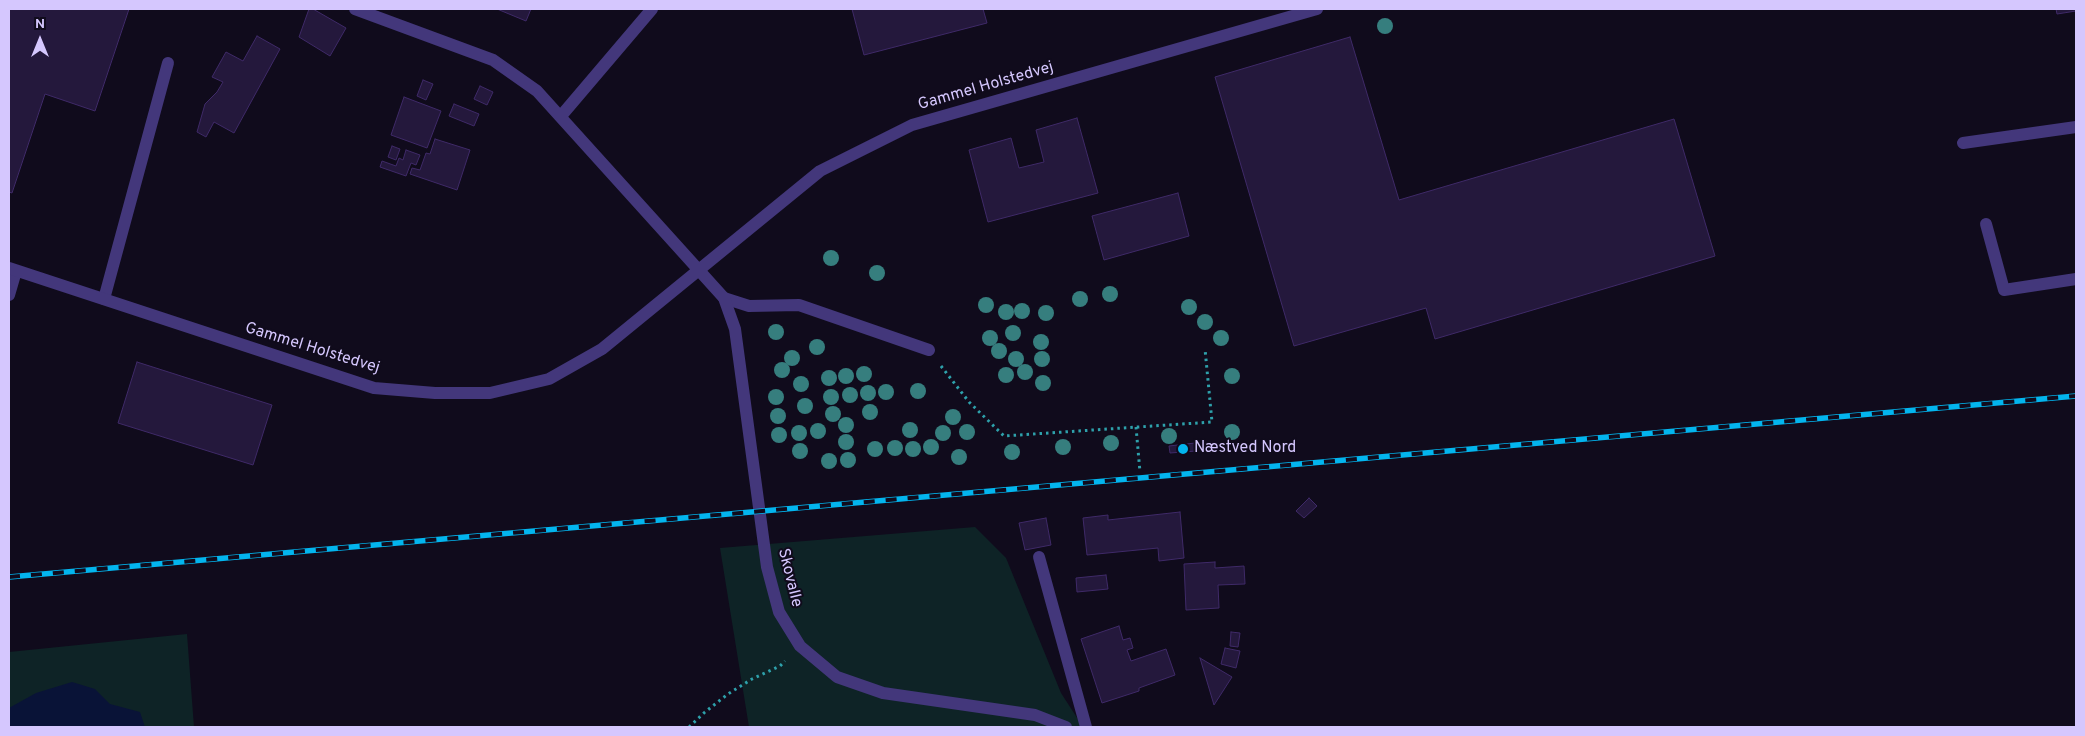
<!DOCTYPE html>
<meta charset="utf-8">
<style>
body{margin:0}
#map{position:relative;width:2085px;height:736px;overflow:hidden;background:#100b1c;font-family:Overpass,sans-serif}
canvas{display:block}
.frame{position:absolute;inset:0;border:10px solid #d5c7fe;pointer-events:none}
.north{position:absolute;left:15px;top:15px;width:50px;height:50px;-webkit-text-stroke:4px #100b1c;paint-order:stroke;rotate:0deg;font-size:14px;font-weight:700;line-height:20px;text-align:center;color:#d5c7fe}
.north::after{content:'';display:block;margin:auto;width:18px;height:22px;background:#d5c7fe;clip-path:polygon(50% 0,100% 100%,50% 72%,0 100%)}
</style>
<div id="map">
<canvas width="2085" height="736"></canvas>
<div class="frame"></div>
<div class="north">N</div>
</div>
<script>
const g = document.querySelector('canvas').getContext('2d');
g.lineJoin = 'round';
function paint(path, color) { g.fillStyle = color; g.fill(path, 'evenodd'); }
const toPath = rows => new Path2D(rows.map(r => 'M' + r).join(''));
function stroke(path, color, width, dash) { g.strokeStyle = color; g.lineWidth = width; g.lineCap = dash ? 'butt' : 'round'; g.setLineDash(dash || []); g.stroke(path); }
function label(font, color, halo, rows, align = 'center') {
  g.font = font + ' Overpass,sans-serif'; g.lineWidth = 4; g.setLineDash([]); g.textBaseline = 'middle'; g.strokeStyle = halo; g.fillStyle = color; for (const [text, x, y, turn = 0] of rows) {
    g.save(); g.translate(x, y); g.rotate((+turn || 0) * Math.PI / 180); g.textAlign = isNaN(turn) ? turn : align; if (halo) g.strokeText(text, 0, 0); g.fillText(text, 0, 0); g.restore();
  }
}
paint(toPath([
 [975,527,1006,558,1061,693,1083,727,749,727,720,548],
 [187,634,194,727,9,727,9,652]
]), '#0e2326');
paint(toPath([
 [72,682,95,689,110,704,140,712,145,727,9,727,9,708,36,693]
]), '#091337');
const building = toPath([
 [9,9,129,9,95,111,45,94,12,193,9,192,9,9],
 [309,9,313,9,346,28,330,56,299,37,309,9],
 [497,9,531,9,526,21,497,9],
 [852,9,983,9,987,23,864,55,852,9],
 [2056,9,2076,9,2076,11,2057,14,2056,9],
 [257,36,280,49,234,133,214,122,206,137,197,132,205,104,217,92,223,82,212,77,226,52,243,61,257,36],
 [1350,37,1399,200,1674,119,1715,256,1435,339,1426,308,1294,346,1215,77,1350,37],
 [423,80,433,84,426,100,417,96,423,80],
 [480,86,493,92,487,105,474,99,480,86],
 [404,97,441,111,427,148,391,135,404,97],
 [454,104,479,114,474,126,449,116,454,104],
 [1077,118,1098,193,988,222,969,150,1011,138,1019,168,1044,162,1036,130,1077,118],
 [435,139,470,150,457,190,410,174,412,168,420,170,426,153,430,154,435,139],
 [392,146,400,149,396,160,388,157,392,146],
 [406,150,420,155,416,165,411,163,406,176,380,167,382,161,396,166,399,158,403,160,406,150],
 [1178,193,1189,236,1104,260,1092,216,1178,193],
 [137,362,272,405,253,465,118,423,137,362],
 [1195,443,1196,451,1170,453,1169,446,1195,443],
 [1309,498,1317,506,1304,518,1296,511,1309,498],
 [1180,512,1184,558,1159,561,1158,548,1087,555,1083,518,1108,515,1108,520,1180,512],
 [1046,518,1051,545,1025,550,1019,523,1046,518],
 [1215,562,1215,568,1244,566,1245,584,1218,585,1219,608,1186,610,1184,564,1215,562],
 [1106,575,1108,589,1077,592,1076,578,1106,575],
 [1119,626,1123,640,1130,638,1133,648,1127,650,1131,661,1166,649,1175,675,1139,688,1139,691,1102,703,1081,639,1119,626],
 [1231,632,1240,633,1238,647,1230,646,1231,632],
 [1225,648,1240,651,1236,668,1221,664,1225,648],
 [1200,658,1232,677,1214,705,1200,658]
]);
paint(building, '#24183c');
stroke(building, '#3f2a68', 1);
stroke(toPath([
 [941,366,969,402,1004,436,1212,422,1205,349],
 [1136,427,1140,472],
 [689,727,705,712,728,694,752,679,780,666,785,661]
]), '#2ea1ab', 3, [2.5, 4]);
stroke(toPath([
 [1963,143,2076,127],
 [1986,224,2004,290,2076,279],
 [9,295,16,271],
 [724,298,749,306,799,305,929,350],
 [104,299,168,63],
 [1039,557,1086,727]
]), '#43377b', 12);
stroke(toPath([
 [355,9,493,60,537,91,724,298,735,329,767,567,779,612,800,646,837,677,883,693,1035,715,1066,727],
 [561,116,652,9],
 [9,268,374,388,435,393,490,393,549,379,602,349,820,171,912,125,1317,9]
]), '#43377b', 12);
const rail = toPath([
 [9,577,2076,396]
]);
stroke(rail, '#03b5ee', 5.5);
stroke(rail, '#100b1c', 4, [11]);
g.fillStyle = '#367e7e';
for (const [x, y] of [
 [1385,26],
 [831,258],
 [877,273],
 [1110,294],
 [1080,299],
 [986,305],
 [1189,307],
 [1022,311],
 [1006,312],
 [1046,313],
 [1205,322],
 [776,332],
 [1013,333],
 [990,338],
 [1221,338],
 [1041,342],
 [817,347],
 [999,351],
 [792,358],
 [1016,359],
 [1042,359],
 [782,370],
 [1025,372],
 [864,374],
 [1006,375],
 [846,376],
 [1232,376],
 [829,378],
 [1043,383],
 [801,384],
 [918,391],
 [886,392],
 [868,393],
 [850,395],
 [776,397],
 [831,397],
 [805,406],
 [870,412],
 [833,414],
 [778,416],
 [953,417],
 [846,425],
 [910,430],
 [818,431],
 [967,432],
 [1232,432],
 [799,433],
 [943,433],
 [779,435],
 [1169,436],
 [846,442],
 [1111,443],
 [931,447],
 [1063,447],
 [895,448],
 [875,449],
 [913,449],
 [800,451],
 [1012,452],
 [959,457],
 [848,460],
 [829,461]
]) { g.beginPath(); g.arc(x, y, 8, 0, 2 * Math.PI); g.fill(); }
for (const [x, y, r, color] of [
 [1183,449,6,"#03b5ee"]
]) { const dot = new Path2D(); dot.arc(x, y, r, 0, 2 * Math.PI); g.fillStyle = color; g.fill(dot); stroke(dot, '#100b1c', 2); }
label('16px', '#d5c7fe', '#100b1c', [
 ["Gammel Holstedvej",986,87,-16],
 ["Gammel Holstedvej",312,349,17],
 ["Skovalle",789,578,76]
]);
label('16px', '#d5c7fe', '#100b1c', [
 ["Næstved Nord",1194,449]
], 'left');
</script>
